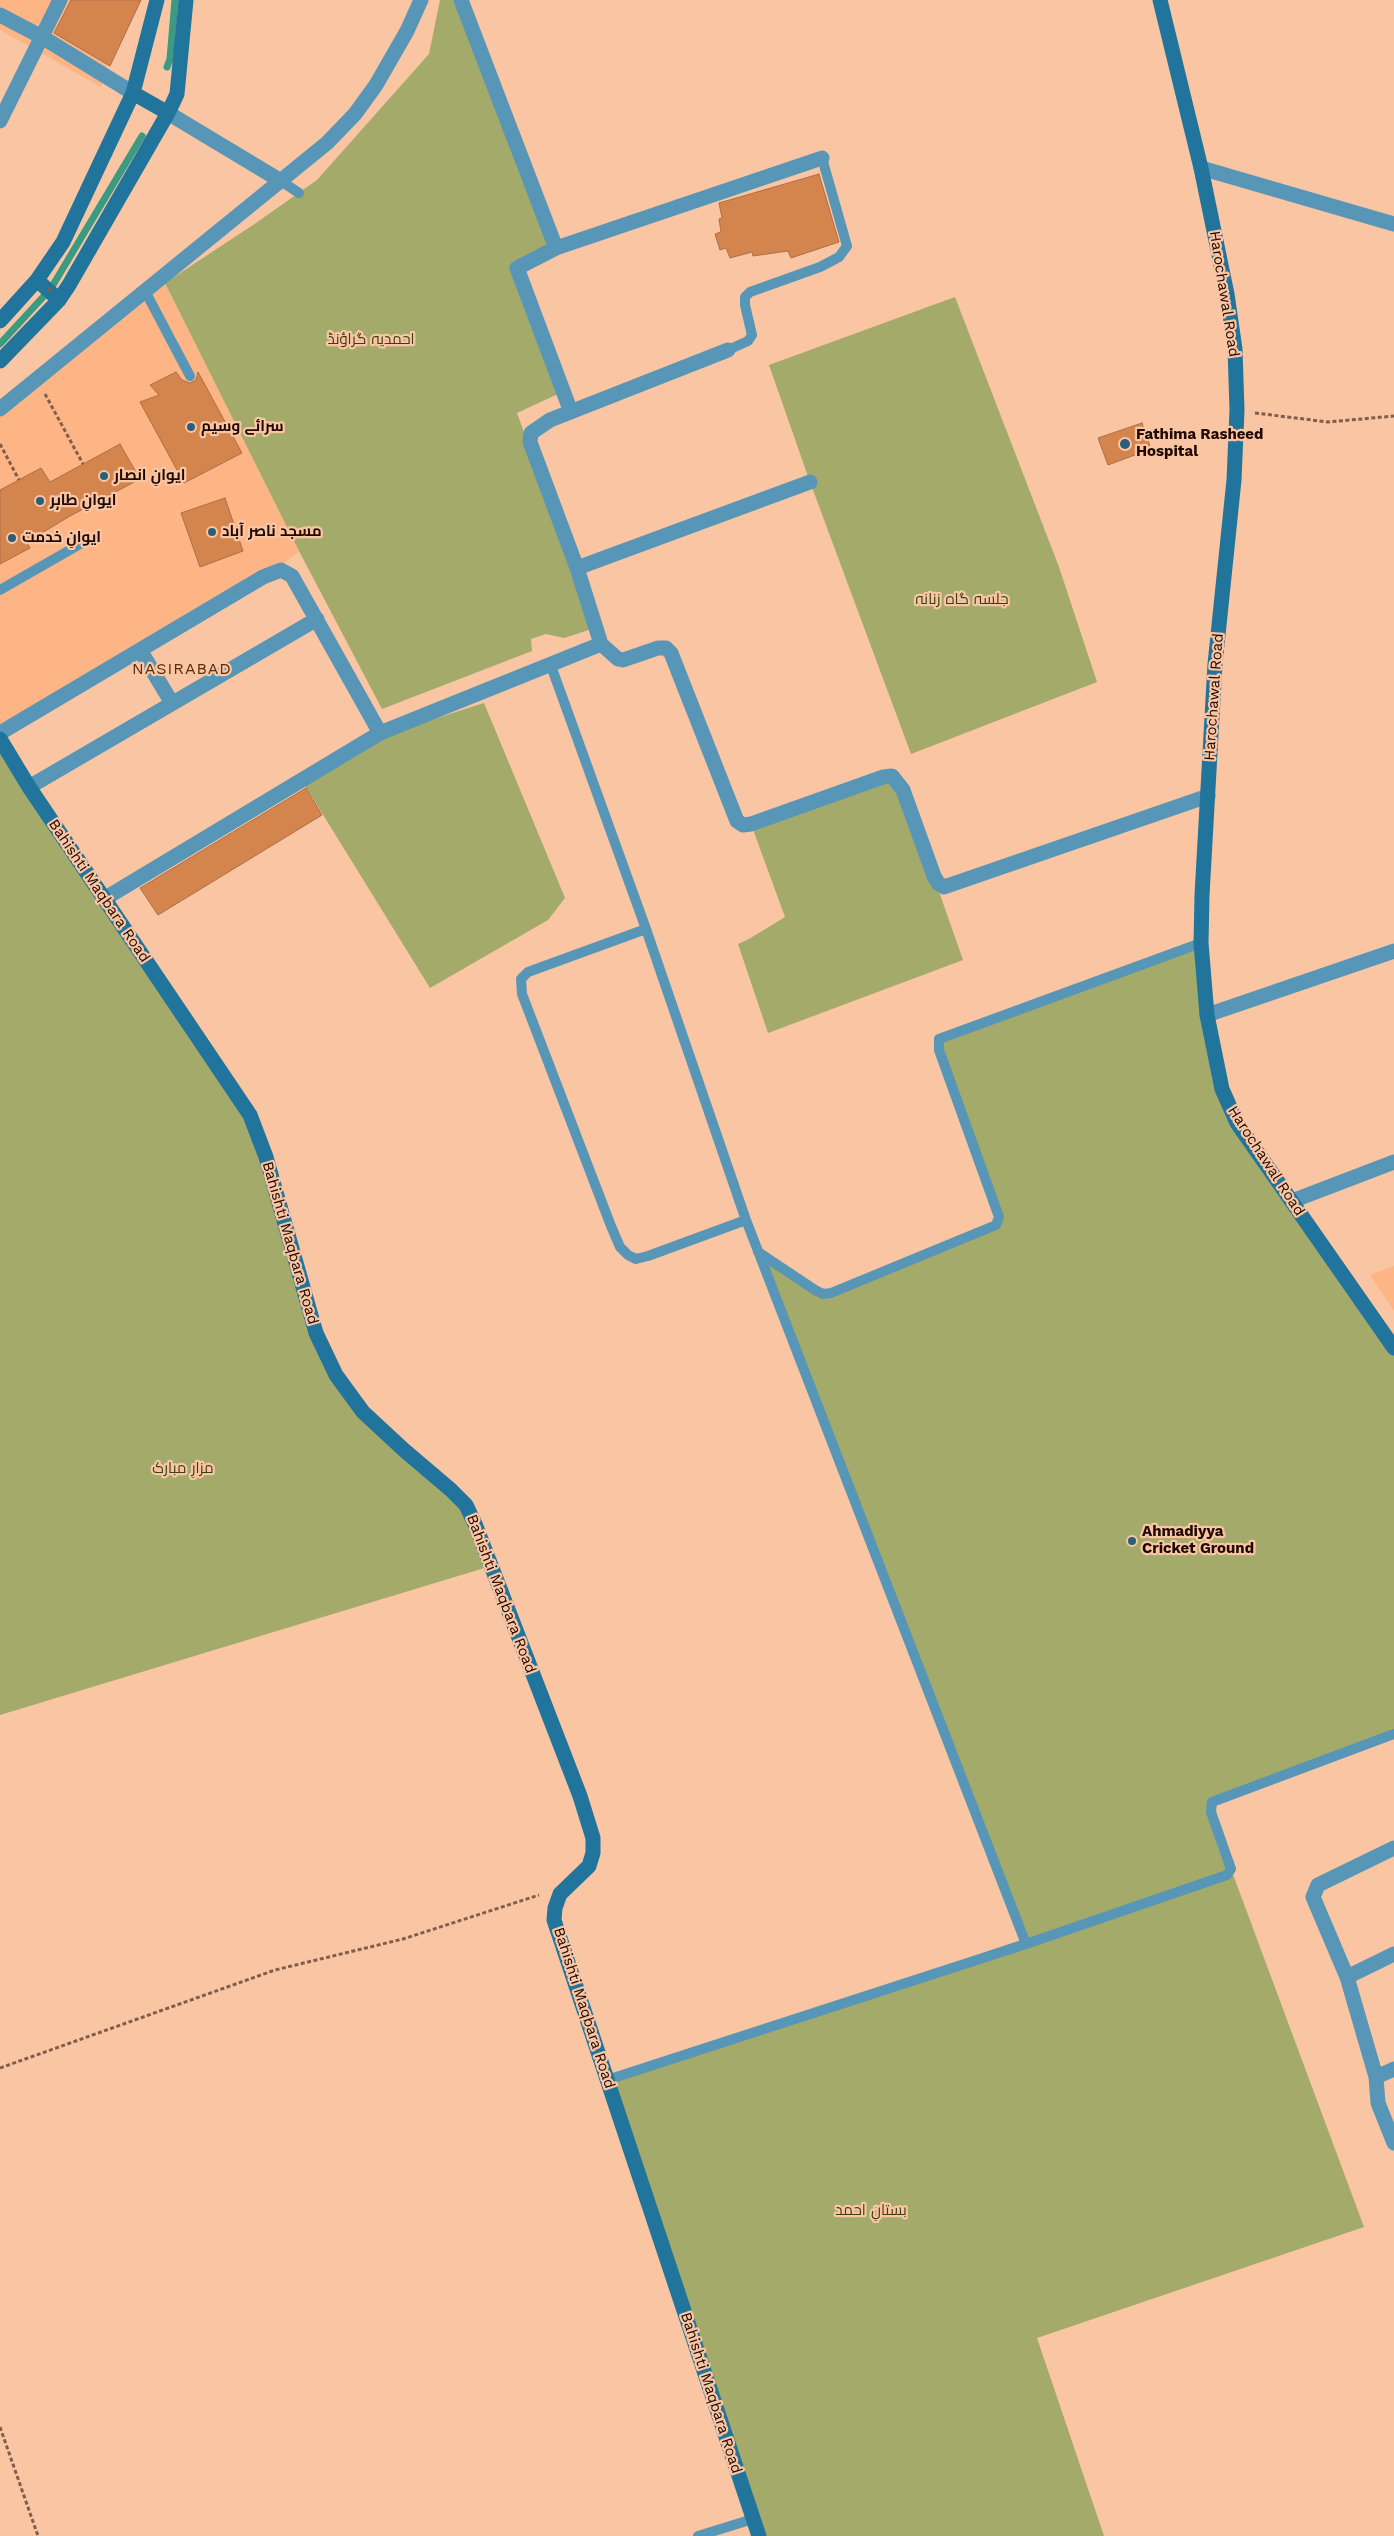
<!DOCTYPE html>
<meta charset="utf-8">
<style>
body{margin:0}
canvas{display:block;background:#f9c5a3}
</style>
<canvas width="1394" height="2536"></canvas>
<script>
const g = document.querySelector('canvas').getContext('2d');
g.lineJoin = 'round';
function paint(path, color) { g.fillStyle = color; g.fill(path, 'evenodd'); }
const toPath = rows => new Path2D(rows.map(r => 'M' + r).join(''));
function stroke(path, color, width, dash) { g.strokeStyle = color; g.lineWidth = width; g.lineCap = dash ? 'butt' : 'round'; g.setLineDash(dash || []); g.stroke(path); }
function label(font, color, halo, rows, align = 'center') {
  g.font = font + ' "Work Sans",Cairo,sans-serif'; g.lineWidth = 4.5; g.setLineDash([]); g.textBaseline = 'middle'; g.strokeStyle = halo; g.fillStyle = color; for (const [text, x, y, turn = 0] of rows) {
    g.save(); g.translate(x, y); g.rotate((+turn || 0) * Math.PI / 180); g.textAlign = isNaN(turn) ? turn : align; if (halo) g.strokeText(text, 0, 0); g.fillText(text, 0, 0); g.restore();
  }
}
paint(toPath([
 [0,0,126,0,101,87,0,30],
 [165,283,299,551,273,572,0,733,0,412],
 [1394,1266,1394,1311,1370,1275]
]), '#fdb586');
paint(toPath([
 [440,0,458,0,552,245,512,262,560,393,517,413,595,628,564,638,546,634,531,639,532,651,382,709,299,551,165,283,256,223,317,180,429,54],
 [955,297,1059,567,1097,682,911,754,810,482,769,365],
 [484,703,565,898,548,920,430,988,306,787,300,782,380,733,409,727],
 [0,739,250,1115,316,1333,353,1399,451,1490,491,1566,0,1715],
 [892,776,930,866,963,960,768,1033,738,944,749,939,785,917,751,824],
 [1201,943,1222,1089,1394,1348,1394,1734,1212,1802,1231,1869,1364,2227,1037,2338,1104,2536,760,2536,607,2080,1024,1939,758,1252,823,1294,998,1221,937,1044]
]), '#a3aa6a');
stroke(toPath([
 [167,67,170,59,175,0],
 [53,285,142,136],
 [0,344,44,296]
]), '#3b9a82', 7);
const building = toPath([
 [71,0,141,0,110,66,54,33,71,0],
 [819,174,839,242,791,258,788,251,753,256,752,252,730,258,726,248,720,250,715,234,721,232,719,219,722,218,719,203,819,174],
 [176,372,182,380,190,383,196,380,198,372,242,453,184,483,140,402,159,395,150,385,176,372],
 [1142,423,1151,449,1108,465,1098,438,1142,423],
 [120,444,140,479,70,516,27,542,30,548,0,564,0,490,41,468,50,482,120,444],
 [225,498,243,551,200,567,181,513,225,498],
 [306,788,322,815,158,915,140,888,306,788]
]);
paint(building, '#d4854e');
stroke(building, '#ab6f47', 1);
stroke(toPath([
 [45,394,83,464],
 [1255,413,1328,422,1394,416],
 [0,444,19,480],
 [0,2068,275,1970,403,1939,539,1895],
 [0,2427,38,2536]
]), '#825e4a', 3, [4, 2.5]);
stroke(toPath([
 [281,181,299,193],
 [144,289,190,376],
 [728,350,748,341,752,335,745,305,745,297,750,292,820,267,839,257,847,246,822,158],
 [0,590,82,543],
 [550,663,646,929,746,1220,1026,1944],
 [646,929,528,972,521,979,522,994,611,1226,620,1247,628,1255,636,1259,648,1256,746,1220],
 [758,1252,815,1290,823,1294,831,1293,996,1225,999,1217,939,1050,939,1039,1201,943],
 [607,2080,1026,1944,1227,1875,1231,1869,1211,1812,1212,1802,1394,1734],
 [698,2536,753,2519]
]), '#5896b7', 10);
stroke(toPath([
 [461,0,556,248,517,268,571,412],
 [0,15,42,37,133,93],
 [168,113,281,181],
 [0,121,60,0],
 [1201,168,1394,224],
 [556,248,822,158],
 [0,409,327,143,355,114,376,85,407,31,421,0],
 [577,568,810,482],
 [601,644,618,659,623,660,658,648,666,648,671,653,737,821,743,825,751,824,883,777,892,776,903,790,934,876,938,883,944,887,1208,796],
 [140,650,172,703],
 [0,733,263,577,281,570,292,576,380,733],
 [29,787,317,619],
 [104,899,380,733,601,644,577,568,530,442,531,433,550,420,728,350],
 [1207,1015,1394,951],
 [1292,1201,1394,1162],
 [1394,1848,1318,1885,1313,1897,1347,1977,1376,2077,1378,2103,1394,2143],
 [1347,1977,1394,1954],
 [1376,2077,1394,2069]
]), '#5896b7', 15);
stroke(toPath([
 [1160,0,1201,168,1227,294,1235,349,1237,410,1234,480,1215,664,1202,895,1201,943,1207,1015,1222,1089,1237,1123,1394,1348],
 [133,93,168,113],
 [37,280,59,300],
 [0,321,37,280,63,242,133,93,157,0],
 [0,361,59,300,69,285,168,113,177,94,186,0],
 [0,739,29,787,250,1115,266,1157,316,1333,336,1375,363,1412,404,1450,451,1490,466,1505,475,1524,580,1796,593,1838,593,1853,589,1866,560,1894,555,1908,554,1920,759,2536]
]), '#21759c', 15);
stroke(toPath([
 [48,291,52,286]
]), '#825e4a', 3, [4, 2.5]);
for (const [x, y, r, color] of [
 [191,427,5,"#295f7a"],
 [1125,444,6,"#295f7a"],
 [104,476,5,"#295f7a"],
 [40,501,5,"#295f7a"],
 [212,532,5,"#295f7a"],
 [12,538,5,"#295f7a"],
 [1132,1541,5,"#295f7a"]
]) { const dot = new Path2D(); dot.arc(x, y, r, 0, 2 * Math.PI); g.fillStyle = color; g.fill(dot); stroke(dot, '#f9c5a3', 2); }
label('15px', '#1f0900', '#f9c5a3', [
 ["Harochawal Road",1224,294,81],
 ["Harochawal Road",1214,697,-86],
 ["Bahishti Maqbara Road",99,891,56],
 ["Harochawal Road",1266,1161,57],
 ["Bahishti Maqbara Road",290,1243,74],
 ["Bahishti Maqbara Road",501,1594,69],
 ["Bahishti Maqbara Road",584,2008,72],
 ["Bahishti Maqbara Road",711,2393,72]
]);
label('15px', '#3a3e15', '#f9c5a3', [
 ["احمدیہ گراؤنڈ",371,340],
 ["جلسہ گاہ زنانہ",962,600],
 ["مزارِ مبارک",183,1469],
 ["بستانِ احمد",871,2211]
]);
label('bold 15px', '#1f0900', '#f9c5a3', [
 ["سرائے وسیم",201,427],
 ["Fathima Rasheed",1136,435],
 ["Hospital",1136,452],
 ["ایوانِ انصار",114,476],
 ["ایوانِ طاہر",50,501],
 ["مسجد ناصر آباد",222,532],
 ["ایوانِ خدمت",22,538],
 ["Ahmadiyya",1142,1532],
 ["Cricket Ground",1142,1549]
], 'left');
g.letterSpacing = '1px';
label('16px', '#572d0d', '#f9c5a3', [
 ["NASIRABAD",182,669]
]);
g.letterSpacing = '0px';
</script>
